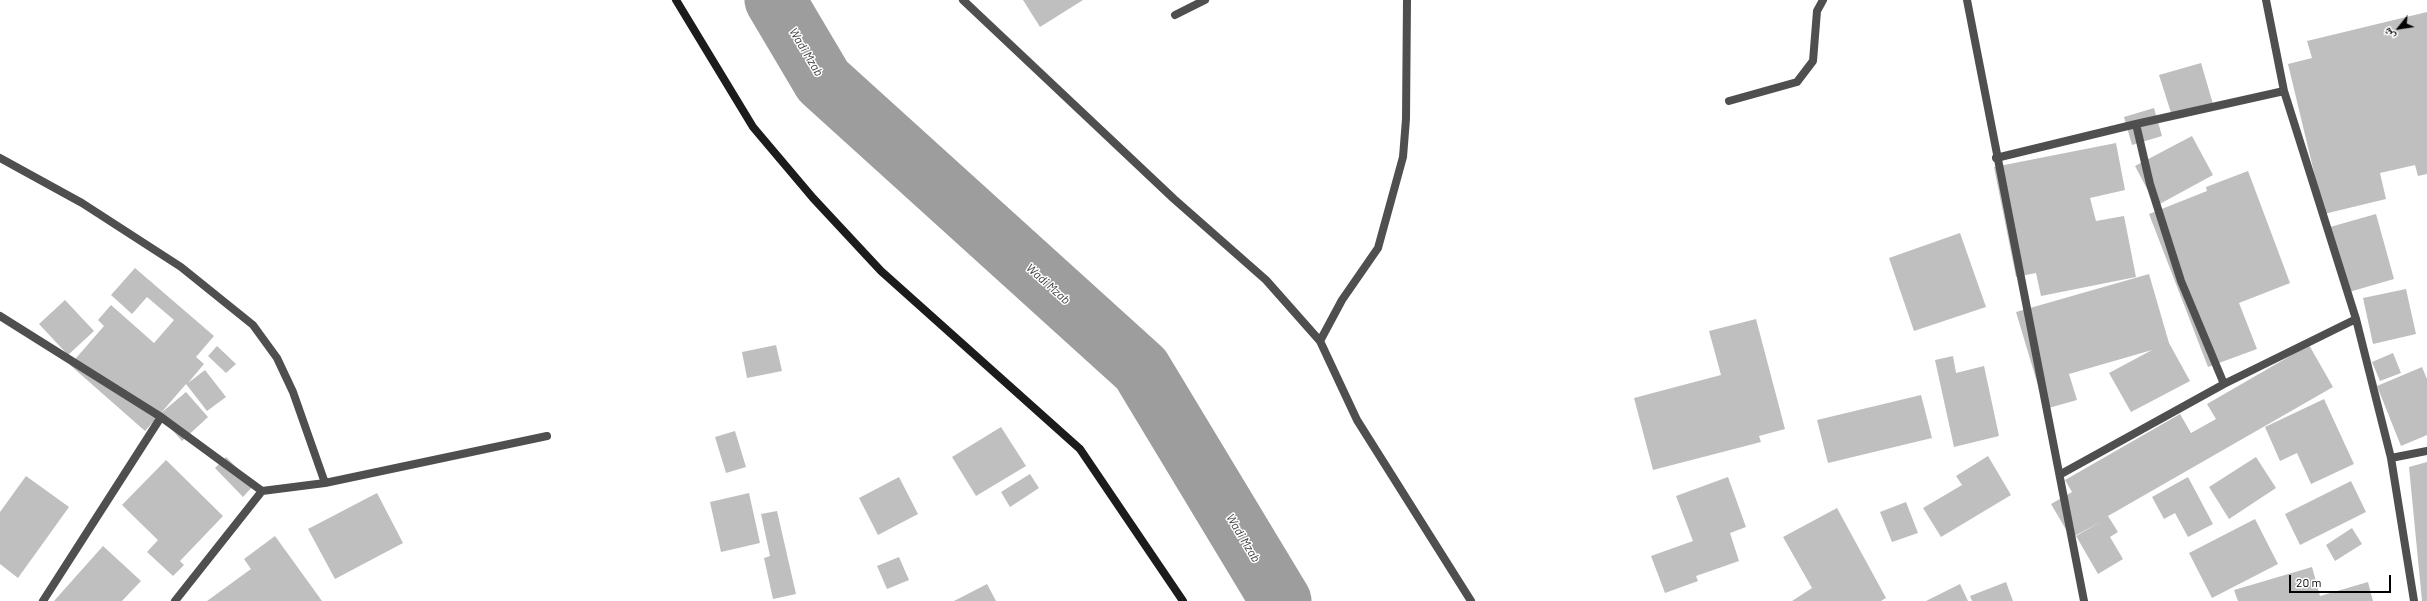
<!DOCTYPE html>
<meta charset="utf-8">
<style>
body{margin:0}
#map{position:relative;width:2427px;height:601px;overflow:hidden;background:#fff;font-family:Barlow,"Noto Naskh Arabic",sans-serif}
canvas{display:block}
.north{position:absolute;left:2379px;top:8px;width:40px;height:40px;-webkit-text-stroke:3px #fff;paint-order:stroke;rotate:240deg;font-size:11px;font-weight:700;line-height:16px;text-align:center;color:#000}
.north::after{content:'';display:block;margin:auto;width:14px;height:18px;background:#000;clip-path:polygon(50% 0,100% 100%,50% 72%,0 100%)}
.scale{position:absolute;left:2289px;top:575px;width:102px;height:18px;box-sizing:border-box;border:2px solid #000;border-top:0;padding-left:5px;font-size:12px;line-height:14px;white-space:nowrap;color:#000;-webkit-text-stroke:3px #fff;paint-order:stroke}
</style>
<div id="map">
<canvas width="2427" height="601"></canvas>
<div class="north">ش</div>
<div class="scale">20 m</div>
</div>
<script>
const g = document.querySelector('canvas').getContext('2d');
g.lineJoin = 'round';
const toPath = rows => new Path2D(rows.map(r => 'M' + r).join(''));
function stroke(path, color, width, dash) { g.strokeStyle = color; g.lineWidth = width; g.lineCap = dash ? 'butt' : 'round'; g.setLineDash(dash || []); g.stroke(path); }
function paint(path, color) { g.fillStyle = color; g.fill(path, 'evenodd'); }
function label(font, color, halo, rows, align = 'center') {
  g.font = font + ' Barlow,sans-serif'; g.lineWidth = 3; g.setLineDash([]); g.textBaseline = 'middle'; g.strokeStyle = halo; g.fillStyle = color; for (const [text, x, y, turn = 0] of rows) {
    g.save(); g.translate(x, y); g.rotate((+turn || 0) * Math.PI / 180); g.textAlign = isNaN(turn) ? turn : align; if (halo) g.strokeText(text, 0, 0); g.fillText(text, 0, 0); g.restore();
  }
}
stroke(toPath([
 [775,0,823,81,1141,369,1281,601]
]), '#9d9d9d', 61);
paint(toPath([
 [1023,0,1083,0,1040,27],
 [2427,12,2427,174,2418,176,2415,165,2380,173,2386,199,2324,214,2288,64,2312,58,2307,41],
 [2201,63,2213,104,2172,116,2159,75],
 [2154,108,2162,136,2132,145,2124,117],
 [2192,136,2213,175,2156,206,2135,166],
 [2116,143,2125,190,2090,198,2096,221,2124,216,2136,277,2041,296,2036,273,2016,277,1994,167],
 [2248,171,2290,283,2239,303,2257,349,2208,367,2149,214,2207,191,2206,187],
 [2376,214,2394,279,2349,292,2330,227],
 [1960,233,1986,307,1914,331,1889,258],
 [135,268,214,336,196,357,204,364,188,383,205,370,226,397,207,411,186,384,161,413,186,392,208,417,182,441,159,415,145,431,70,365,104,326,98,320,111,305,154,343,174,320,147,297,132,314,111,295],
 [2149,274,2169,343,2190,381,2131,412,2109,373,2152,350,2069,374,2077,400,2045,409,2016,312],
 [2406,289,2416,334,2373,344,2363,298],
 [65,300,94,331,68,355,39,324],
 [1756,319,1785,429,1759,436,1761,442,1653,470,1634,398,1721,375,1709,331],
 [776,345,782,371,747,378,742,352],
 [2309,345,2333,387,2108,516,2118,532,2110,537,2123,559,2098,574,2076,536,2104,520,2071,538,2051,504,2072,492,2065,480,2180,414,2191,433,2216,419,2207,404],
 [217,346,236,364,226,373,208,356],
 [2393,353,2401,373,2380,381,2372,362],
 [1953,356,1956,373,1984,366,1999,436,1954,447,1935,360],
 [2422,367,2427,379,2427,435,2401,446,2377,386],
 [1921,395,1932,438,1828,463,1817,420],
 [2324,399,2354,464,2311,484,2297,453,2280,461,2265,427],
 [1001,427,1026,466,976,496,952,457],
 [735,431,746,467,726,473,715,437],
 [1988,456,2011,495,1941,537,1923,508,1962,485,1956,476],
 [226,457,254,485,243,497,215,468],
 [2256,457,2276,488,2229,519,2209,487],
 [166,460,223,516,180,561,184,565,173,576,147,552,158,540,165,547,122,505],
 [2427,462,2427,601,2422,601,2409,467],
 [1030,474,1039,488,1010,507,1001,492],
 [26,476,69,507,18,578,0,564,0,512],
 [899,477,918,514,878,535,859,498],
 [1728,477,1746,527,1730,533,1739,561,1696,576,1698,581,1665,593,1651,556,1693,541,1676,496],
 [2188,477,2213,524,2188,537,2175,513,2164,519,2152,497],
 [2351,481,2366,512,2300,545,2285,514],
 [377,493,403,543,335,579,308,529],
 [749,493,760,543,721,552,710,502],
 [1906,502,1918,533,1892,542,1880,512],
 [1837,508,1886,598,1881,601,1792,601,1812,588,1783,537],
 [777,511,796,594,773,599,764,558,770,556,761,514],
 [2255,519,2278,564,2212,598,2189,553],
 [2352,528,2362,544,2335,561,2326,545],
 [275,536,322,601,207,601,251,569,244,559],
 [103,546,141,581,122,601,54,601],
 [899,557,909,580,887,589,877,566],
 [2312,567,2320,596,2368,582,2373,601,2238,601,2234,590],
 [2006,582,2013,601,1972,601,1970,596],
 [987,584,996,601,954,601],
 [1960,584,1968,601,1926,601]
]), '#bfbfbf');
stroke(toPath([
 [1729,101,1797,82,1813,61,1817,11,1823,0]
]), '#4f4f4f', 8);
stroke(toPath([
 [963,0,1174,199,1266,280,1320,341,1357,420,1471,601],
 [1967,0,2084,601],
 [2266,0,2284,91,2356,319,2391,458,2414,601],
 [1175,15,1205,0],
 [2136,124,2284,91],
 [0,158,82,203,181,267,253,325,277,358,293,392,325,483],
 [1996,158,2136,124,2150,184,2181,281,2224,384],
 [0,316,161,417,262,491],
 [1320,341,1342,300,1378,248,1403,157,1406,119,1407,0],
 [2391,458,2427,451],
 [2061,474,2224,384,2356,319],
 [43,601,161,417],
 [175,601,262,491,325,483,547,436]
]), '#4f4f4f', 8);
stroke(toPath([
 [676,0,753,127,813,198,881,271,1080,449,1183,601]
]), '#1c1c1c', 8);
label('italic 12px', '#3e3e3e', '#fff', [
 ["Wadi Mzab",806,52,59],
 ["Wadi Mzab",1048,284,42],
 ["Wadi Mzab",1243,538,59]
]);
</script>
